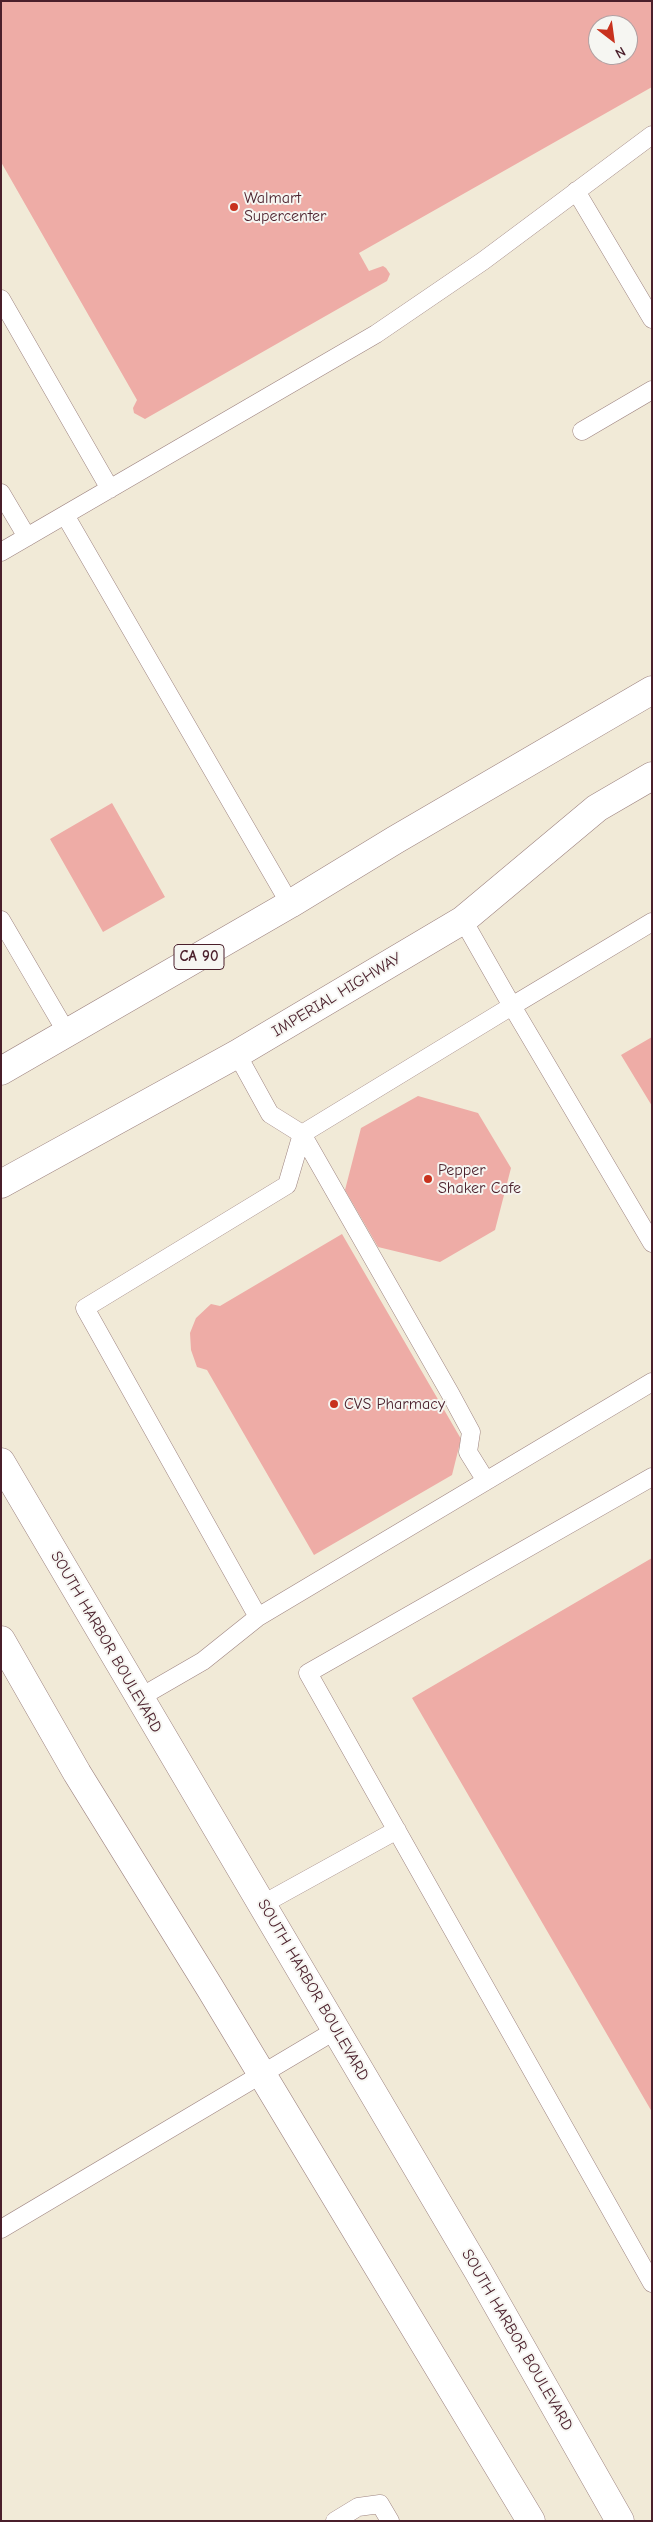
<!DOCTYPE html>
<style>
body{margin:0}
#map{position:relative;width:653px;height:2522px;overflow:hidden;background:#f1ead7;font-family:"Comic Neue",sans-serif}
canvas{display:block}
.frame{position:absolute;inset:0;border:2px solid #4a1f2b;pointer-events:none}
.north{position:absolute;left:588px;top:15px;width:50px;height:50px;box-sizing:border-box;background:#f6f6f2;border:1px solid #b1a0a2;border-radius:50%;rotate:150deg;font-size:14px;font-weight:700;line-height:20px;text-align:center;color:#4a1f2b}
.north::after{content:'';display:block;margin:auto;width:18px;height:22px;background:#c8321e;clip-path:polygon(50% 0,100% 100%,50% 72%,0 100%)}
</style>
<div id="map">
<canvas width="653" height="2522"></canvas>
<div class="frame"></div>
<div class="north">N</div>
</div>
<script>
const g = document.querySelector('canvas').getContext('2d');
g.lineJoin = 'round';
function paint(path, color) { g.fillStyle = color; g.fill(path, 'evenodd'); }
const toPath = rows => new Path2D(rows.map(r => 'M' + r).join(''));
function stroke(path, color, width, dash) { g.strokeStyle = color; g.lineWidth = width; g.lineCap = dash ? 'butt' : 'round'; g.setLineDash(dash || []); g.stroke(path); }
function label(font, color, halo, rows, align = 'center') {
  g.font = font + ' "Comic Neue",sans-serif'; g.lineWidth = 4; g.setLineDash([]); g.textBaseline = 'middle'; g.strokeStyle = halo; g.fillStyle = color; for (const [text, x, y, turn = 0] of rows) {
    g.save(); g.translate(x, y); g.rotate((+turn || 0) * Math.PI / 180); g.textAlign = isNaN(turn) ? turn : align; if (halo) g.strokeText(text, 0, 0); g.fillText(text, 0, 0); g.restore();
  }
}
paint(toPath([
 [1,1,652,1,652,87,359,253,369,271,383,266,386,268,390,274,387,281,145,419,134,413,133,408,137,400,1,162],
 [598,25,628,25,628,55,598,55],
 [112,803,165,897,103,932,50,839],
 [652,1037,652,1106,621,1055],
 [418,1096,478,1113,511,1168,495,1230,440,1262,378,1247,345,1190,361,1128],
 [342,1234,461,1439,452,1475,314,1555,207,1370,197,1367,191,1350,190,1333,196,1318,211,1304,220,1306],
 [652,1558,652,2112,412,1698]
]), '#eeaca6');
const service = toPath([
 [576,191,652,319],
 [1,299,110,489],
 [582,431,652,390],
 [1,493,27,537],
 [65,515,290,904],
 [1,552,376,334,483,261,652,135],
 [1,920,67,1033],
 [463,920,512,1006,652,922],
 [237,1054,270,1114,302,1134,451,1395,471,1432,468,1452,486,1481],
 [652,1243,512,1006,302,1134,287,1185,85,1308,258,1617,652,1382],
 [652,1477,308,1673,652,2283],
 [139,1698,203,1661,258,1617],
 [263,1904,397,1830],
 [1,2229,336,2030],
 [335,2521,358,2507,380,2504,390,2521]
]);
const primary = toPath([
 [1,1071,290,904,395,840,652,690],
 [1,1184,237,1054,463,920,597,808,652,776],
 [1,1462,478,2271,620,2521],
 [1,1640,77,1773,210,1988,531,2521]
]);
stroke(service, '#9e8481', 19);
stroke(primary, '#9e8481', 29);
stroke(service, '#fff', 18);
stroke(primary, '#fff', 28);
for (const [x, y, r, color] of [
 [234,207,5,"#c8321e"],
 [428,1179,5,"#c8321e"],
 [334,1404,5,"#c8321e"]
]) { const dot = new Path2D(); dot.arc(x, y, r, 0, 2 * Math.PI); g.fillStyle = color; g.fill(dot); stroke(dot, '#f6f6f2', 2); }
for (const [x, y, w] of [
 [199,957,50]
]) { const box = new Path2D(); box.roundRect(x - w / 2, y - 12.5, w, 25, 4); g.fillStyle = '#f6f6f2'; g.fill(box); stroke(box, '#4a1f2b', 1); }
label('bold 15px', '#4a1f2b', null, [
 ["CA 90",199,957]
]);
label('16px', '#4a1f2b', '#f6f6f2', [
 ["Walmart",244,198],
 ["Supercenter",244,216],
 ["Pepper",438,1170],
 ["Shaker Cafe",438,1188],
 ["CVS Pharmacy",344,1404]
], 'left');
label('16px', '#4a1f2b', '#f6f6f2', [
 ["IMPERIAL HIGHWAY",337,995,-31],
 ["SOUTH HARBOR BOULEVARD",106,1642,60],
 ["SOUTH HARBOR BOULEVARD",313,1990,60],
 ["SOUTH HARBOR BOULEVARD",517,2340,60]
]);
</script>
